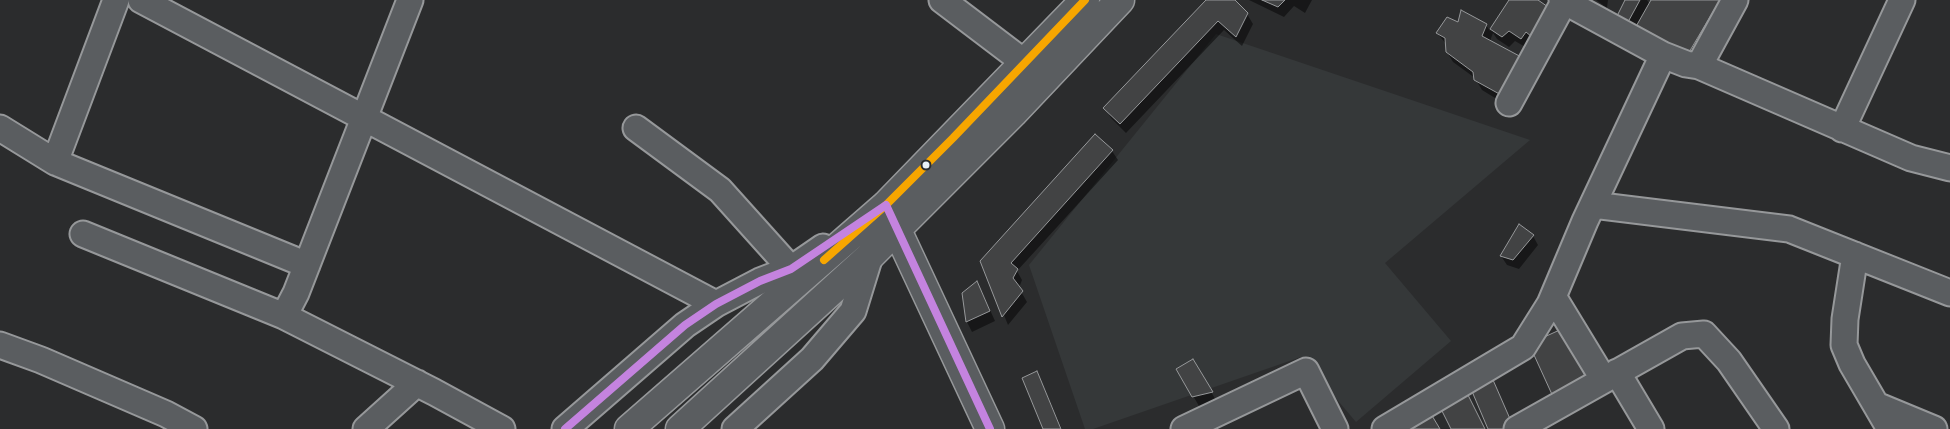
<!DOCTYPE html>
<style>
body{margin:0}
canvas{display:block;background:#2b2c2d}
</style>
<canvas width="1950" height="429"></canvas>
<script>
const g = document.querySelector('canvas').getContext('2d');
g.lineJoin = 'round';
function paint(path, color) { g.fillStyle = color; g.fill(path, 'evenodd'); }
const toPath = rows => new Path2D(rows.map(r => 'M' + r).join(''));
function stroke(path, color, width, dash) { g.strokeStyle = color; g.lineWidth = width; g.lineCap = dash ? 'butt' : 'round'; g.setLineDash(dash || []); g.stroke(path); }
paint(toPath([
 [1216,34,1530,140,1385,263,1451,341,1356,422,1301,357,1093,429,1085,429,1029,265]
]), '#353839');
paint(toPath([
 [1208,0,1233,0,1247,14,1253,24,1242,46,1224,30,1126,133,1111,118,1105,108],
 [1249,0,1312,0,1305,13,1294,6,1284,17],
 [1511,0,1536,0,1551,10,1527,48,1515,41,1509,47,1497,39,1493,33,1490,41,1508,106,1482,90,1475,78,1453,62,1447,52,1447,45,1437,33,1459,24,1486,25,1490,31],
 [1596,0,1608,0,1607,8],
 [1626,0,1647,0,1650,5,1653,0,1731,0,1691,68,1622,30],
 [1112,151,1118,160,1017,271,1022,280,1019,288,1027,302,1008,325,982,261],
 [1533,236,1538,245,1519,269,1507,265,1501,256],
 [982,292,995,321,972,332,967,322,963,294],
 [1193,361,1217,402,1199,406,1178,370],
 [1037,373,1042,383,1062,429,1044,429],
 [1490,374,1495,384,1514,429,1489,429]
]), '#0007');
const building = toPath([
 [1206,0,1235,0,1248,13,1236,37,1218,21,1120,124,1103,108,1206,0],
 [1262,0,1285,0,1278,7,1262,0],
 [1509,0,1538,0,1551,9,1532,37,1526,32,1521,39,1509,31,1502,37,1490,29,1509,0],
 [1625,0,1640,0,1628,22,1615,20,1625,0],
 [1651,0,1720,0,1685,59,1634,30,1651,0],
 [1461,10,1487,24,1482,36,1525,59,1503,96,1474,80,1473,72,1446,52,1445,38,1436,33,1447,17,1458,22,1461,10],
 [1095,134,1113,150,1011,263,1018,269,1013,278,1023,291,1002,317,980,261,1095,134],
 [1519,224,1534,235,1513,260,1500,256,1519,224],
 [977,281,990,311,966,322,962,293,977,281],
 [1564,328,1589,385,1555,401,1529,344,1564,328],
 [1193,359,1213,392,1192,397,1176,369,1193,359],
 [1037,371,1061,429,1043,429,1022,378,1037,371],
 [1490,373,1514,428,1512,429,1488,429,1468,382,1490,373],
 [1466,391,1485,429,1451,429,1439,405,1466,391],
 [1431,414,1440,429,1413,429,1411,426,1431,414]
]);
paint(building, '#424344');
stroke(building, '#96989a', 1);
const minor = toPath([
 [116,0,55,162,307,265],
 [141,0,716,304],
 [410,0,296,293,284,316,434,392,502,429],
 [942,0,1025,63],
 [1562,0,1663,55,1686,64,1699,66,1911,158,1950,168],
 [1699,66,1735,0],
 [1509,103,1565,0],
 [0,128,55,162],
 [636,128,720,190,791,269],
 [1842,129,1902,0],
 [1593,205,1789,229,1950,293],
 [83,234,284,316],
 [1855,255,1845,319,1844,345,1852,364,1890,429],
 [1554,298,1604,380],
 [0,345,41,360,166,414,194,429],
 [1617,372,1651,429],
 [1876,405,1934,429],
 [366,429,417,383],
 [565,429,685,325,716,304,760,281,791,269,823,247],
 [735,429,812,359,853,311,870,256],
 [1184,429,1306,371,1335,429],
 [1385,429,1523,347,1550,304,1585,221,1663,55],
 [1517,429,1682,336,1704,334,1729,361,1776,429]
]);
const major = toPath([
 [889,213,990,429],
 [629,429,886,205,1085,0],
 [680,429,870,256,1013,113,1120,0]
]);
stroke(minor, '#96989a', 29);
stroke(major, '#96989a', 31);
stroke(minor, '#5a5d60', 25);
stroke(major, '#5a5d60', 28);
stroke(toPath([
 [824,260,886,205,953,138,1085,0]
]), '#f7a600', 8);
stroke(toPath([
 [565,429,685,325,716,304,760,281,791,269,886,205,990,429]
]), '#c483df', 8);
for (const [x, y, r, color] of [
 [926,165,4.5,"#e8f1f8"]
]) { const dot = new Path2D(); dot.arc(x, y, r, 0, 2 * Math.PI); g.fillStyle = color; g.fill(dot); stroke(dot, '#2a2d2e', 2); }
</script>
